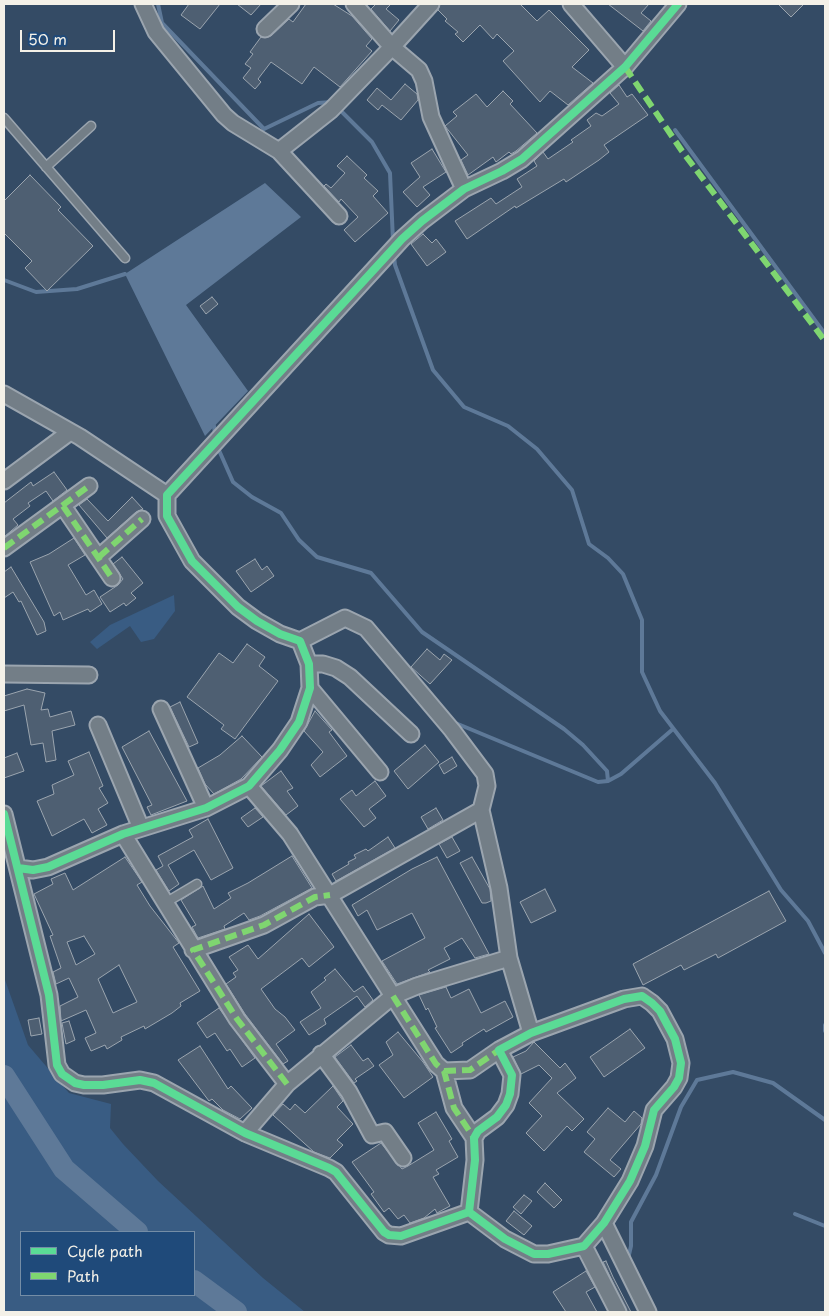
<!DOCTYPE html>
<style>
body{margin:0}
#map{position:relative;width:829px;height:1316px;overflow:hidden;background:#344b65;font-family:"Playpen Sans",sans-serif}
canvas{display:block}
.frame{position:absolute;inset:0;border:5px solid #f4f1e8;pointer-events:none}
.legend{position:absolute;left:20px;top:1231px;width:175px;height:65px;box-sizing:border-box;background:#1f4a7a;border:1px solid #748da6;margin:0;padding:6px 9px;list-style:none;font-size:15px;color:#f4f1e8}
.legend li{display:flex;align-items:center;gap:10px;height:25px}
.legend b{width:25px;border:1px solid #748da6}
.scale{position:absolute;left:20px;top:30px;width:95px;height:22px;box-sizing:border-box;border:2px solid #f4f1e8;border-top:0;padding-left:6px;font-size:15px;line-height:18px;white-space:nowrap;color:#f4f1e8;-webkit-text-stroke:4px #1f4a7a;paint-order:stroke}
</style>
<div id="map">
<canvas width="829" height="1316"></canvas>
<div class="frame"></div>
<ul class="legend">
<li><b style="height:6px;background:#5adb95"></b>Cycle path</li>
<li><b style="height:6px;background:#7fd670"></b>Path</li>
</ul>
<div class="scale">50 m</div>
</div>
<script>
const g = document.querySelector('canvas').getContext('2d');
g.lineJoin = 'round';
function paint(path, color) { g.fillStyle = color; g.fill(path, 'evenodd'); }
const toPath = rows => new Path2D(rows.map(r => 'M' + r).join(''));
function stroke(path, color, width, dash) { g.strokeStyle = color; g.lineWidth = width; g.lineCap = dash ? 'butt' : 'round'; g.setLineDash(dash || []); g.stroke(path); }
paint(toPath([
 [174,595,175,611,154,639,141,642,130,626,97,649,90,642,110,625],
 [4,977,28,1045,69,1093,111,1104,110,1128,123,1144,158,1181,263,1278,305,1312,4,1312],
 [21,1232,194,1232,194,1295,21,1295]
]), '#395c83');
paint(toPath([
 [265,183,301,217,186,305,248,391,205,436,125,274]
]), '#5e7998');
stroke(toPath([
 [158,4,162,23,264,129,318,103,332,102],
 [337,107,372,142,390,173,393,241],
 [675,130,825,334],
 [394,256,395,265,433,370,464,407,508,426,537,449,572,490,589,544,608,558,623,574,642,620,642,672,660,711,715,783,781,890,808,921,825,953],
 [4,280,36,292,77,289,125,274],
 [214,426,215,434],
 [218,448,233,482,252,497,281,513,299,540,317,557,371,573,422,632,564,729,583,745,607,771,608,781],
 [453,722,598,782,608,781,621,774,673,729],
 [825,1025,825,1031],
 [795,1214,825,1226],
 [628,1259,631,1246,631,1222,656,1175,681,1107,697,1080,733,1072,773,1083,825,1120]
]), '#5e7998', 4);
stroke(toPath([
 [4,1076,64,1169,137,1232],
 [194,1281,236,1312]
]), '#5e7998', 22);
const building = toPath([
 [189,4,220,4,200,29,181,15,189,4],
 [237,4,261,4,251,15,237,4],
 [306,4,333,4,352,16,372,39,366,46,372,51,340,87,314,67,302,84,271,62,258,79,261,82,255,89,243,78,251,68,245,64,253,54,250,52,261,37,271,36,289,19,293,22,306,4],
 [376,4,391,4,386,9,399,20,390,31,371,9,376,4],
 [440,4,520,4,537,21,549,10,589,50,572,67,593,83,568,105,550,91,540,102,503,61,514,51,497,34,493,39,480,25,463,42,455,34,458,32,445,21,447,19,438,10,440,4],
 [608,4,649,4,641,13,651,21,643,31,608,4],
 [778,4,804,4,791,17,778,4],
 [405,84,417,94,418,100,401,120,382,105,378,110,367,100,377,88,391,100,405,84],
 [619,85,627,97,632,94,648,115,604,145,609,152,599,160,566,182,564,179,516,208,515,206,467,239,455,221,491,198,496,204,522,187,517,179,537,166,534,161,543,152,548,159,573,142,571,140,591,126,587,120,596,113,602,116,619,104,610,93,619,85],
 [503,91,513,101,510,104,537,133,516,151,511,154,509,152,496,162,493,157,468,175,461,160,468,155,445,126,457,116,453,112,476,94,487,107,503,91],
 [432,149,446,172,423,187,430,195,417,207,403,192,420,177,411,163,432,149],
 [347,156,367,175,364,178,378,191,373,196,388,213,355,242,344,230,358,217,341,199,339,202,324,186,326,184,331,188,345,173,337,166,347,156],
 [30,175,61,207,58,210,93,246,47,291,25,268,32,261,4,233,4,201,30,175],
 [423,234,432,243,436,239,446,252,427,266,411,244,423,234],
 [212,297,218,304,206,314,200,306,212,297],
 [54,472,67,490,53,501,46,491,28,503,30,506,13,519,18,525,4,537,4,503,31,482,33,486,54,472],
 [132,497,143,509,136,512,107,538,79,505,87,499,108,521,132,497],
 [74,538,85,555,68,565,86,595,94,590,102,604,90,612,88,609,63,620,60,612,54,616,30,562,49,554,74,538],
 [122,557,143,583,131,593,136,598,126,606,124,603,110,612,100,597,118,585,123,579,113,564,122,557],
 [255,559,262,570,267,566,274,576,251,592,236,571,255,559],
 [11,567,44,622,46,631,37,635,21,601,19,602,13,592,4,598,4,572,11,567],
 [247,644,265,657,259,666,278,681,235,739,221,729,224,725,187,697,219,653,233,663,247,644],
 [427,649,440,660,444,654,452,660,430,684,411,667,427,649],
 [27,689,45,693,41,710,48,709,50,717,71,711,75,725,52,731,56,760,46,762,43,743,31,745,24,705,4,711,4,696,27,689],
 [180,702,198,743,189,747,170,707,180,702],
 [315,711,332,730,329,732,347,756,320,777,311,765,323,752,304,731,315,711],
 [149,731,187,801,151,815,147,807,152,805,122,747,149,731],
 [242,736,262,757,241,779,214,794,205,784,198,768,220,755,242,736],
 [425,745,439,762,408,789,394,771,425,745],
 [89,752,103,786,99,788,108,803,98,809,107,825,92,833,84,819,52,836,37,801,54,794,52,785,74,775,68,761,89,752],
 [17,753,24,771,4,778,4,758,17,753],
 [452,757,457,766,444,774,439,765,452,757],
 [281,771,293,788,287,791,298,806,286,815,261,786,281,771],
 [375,781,386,796,369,809,376,818,364,827,340,799,352,790,356,796,375,781],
 [255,808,263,817,248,827,241,818,255,808],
 [436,808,443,820,428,829,421,817,436,808],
 [208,819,233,868,211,880,194,850,168,865,179,884,169,891,156,870,163,866,158,856,193,837,189,830,208,819],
 [388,837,395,848,336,881,332,874,349,864,348,862,356,858,354,855,366,849,368,851,388,837],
 [452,837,460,851,447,858,439,844,452,837],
 [292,856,312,888,260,916,249,920,244,913,224,926,225,929,198,938,192,927,196,925,181,900,203,886,214,909,231,898,228,893,248,883,292,856],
 [125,857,142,882,137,885,150,906,179,943,173,947,200,991,180,1003,181,1006,172,1013,145,1029,144,1026,121,1037,122,1040,107,1049,105,1045,91,1051,85,1038,96,1033,86,1010,61,1021,60,1006,78,997,69,978,56,984,53,972,61,968,50,936,53,935,34,894,53,884,51,879,65,873,73,890,125,857],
 [84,936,95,954,76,965,67,942,84,936],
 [119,965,137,1002,113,1013,98,979,119,965],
 [437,857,489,954,475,958,462,938,444,948,450,959,428,970,430,972,397,984,382,961,425,938,412,913,377,930,367,910,358,916,352,905,412,869,437,857],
 [472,857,490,889,491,901,486,903,482,903,460,863,472,857],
 [545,889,556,911,531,923,520,902,545,889],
 [769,891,786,921,718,958,716,954,684,970,681,965,643,985,633,964,769,891],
 [309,914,334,947,309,967,302,958,261,989,275,1009,285,1017,295,1030,276,1044,288,1061,283,1064,245,1014,226,984,236,977,233,973,238,970,229,957,248,945,258,959,309,914],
 [335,969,354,992,363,986,373,1000,365,1007,357,996,324,1019,326,1024,309,1035,300,1022,321,1008,311,992,326,980,324,978,335,969],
 [446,987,451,998,469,989,481,1013,505,1001,513,1017,486,1032,484,1029,462,1043,463,1045,451,1053,435,1028,437,1027,428,1008,426,1010,419,995,446,987],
 [219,1008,255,1058,242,1067,230,1049,227,1051,215,1033,207,1038,197,1023,219,1008],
 [39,1018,42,1034,31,1036,28,1020,39,1018],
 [69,1021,75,1040,66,1044,62,1023,69,1021],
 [630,1029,645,1048,604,1077,590,1057,630,1029],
 [398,1032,423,1062,433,1077,404,1098,379,1065,393,1055,386,1042,398,1032],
 [534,1042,560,1068,565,1063,576,1078,557,1093,584,1119,572,1131,567,1126,544,1151,526,1133,542,1116,529,1103,552,1078,539,1065,521,1074,513,1057,526,1051,534,1042],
 [351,1045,363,1061,368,1058,374,1066,355,1079,357,1081,354,1083,335,1057,351,1045],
 [200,1046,228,1089,231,1086,252,1108,240,1119,223,1110,212,1099,209,1101,178,1060,200,1046],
 [333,1086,343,1101,337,1107,353,1124,337,1140,343,1145,330,1158,314,1152,273,1115,283,1104,290,1110,295,1104,305,1113,333,1086],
 [608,1108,625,1122,634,1111,642,1118,641,1124,610,1160,621,1169,614,1177,584,1152,595,1139,587,1132,608,1108],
 [436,1112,452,1139,449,1141,458,1157,436,1170,439,1174,433,1177,450,1206,437,1213,435,1209,424,1218,410,1223,404,1215,398,1219,389,1208,384,1212,371,1194,374,1192,352,1162,381,1143,402,1169,408,1166,434,1150,418,1123,436,1112],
 [545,1183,562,1200,554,1208,537,1192,545,1183],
 [524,1195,532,1201,521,1214,513,1207,524,1195],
 [514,1211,532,1226,524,1235,506,1221,514,1211],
 [606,1261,613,1277,631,1312,627,1312,603,1262,606,1261],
 [586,1271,595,1287,586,1292,597,1312,566,1312,553,1292,586,1271]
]);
paint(building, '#4e5f72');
stroke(building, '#9ba5af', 1);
const service = toPath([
 [4,118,125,258],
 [46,167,91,126],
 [165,903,197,884]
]);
const minor = toPath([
 [143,4,156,32,224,115,233,123,279,151,339,216],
 [354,4,392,47,431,4],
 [571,4,625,67],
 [265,29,291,4],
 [279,151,331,110,392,47,419,70,424,81,431,117,464,189],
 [4,394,80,437,167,495],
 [4,481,70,432],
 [63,506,112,578],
 [4,548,89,486],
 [99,557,142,519],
 [300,641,345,618,366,628,452,730,485,774,487,786,481,810,499,888,509,958,531,1033],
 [309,664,323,664,336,668,350,677,411,734],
 [4,674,89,675],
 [310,688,380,772],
 [161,709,206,808],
 [98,725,141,828],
 [249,786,290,834,436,1064,444,1071,454,1108,474,1138],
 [4,814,49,995,57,1065,62,1074,75,1083,84,1085,103,1085,140,1080,154,1083,245,1133,329,1168,336,1172,384,1232,389,1235,401,1236,469,1212,505,1239,534,1254,548,1254,584,1246,604,1223,630,1181,645,1146,654,1110,674,1087,679,1078,681,1063,675,1039,660,1011,652,1003,642,996,624,999,531,1033,499,1050,512,1075,510,1094,506,1105,497,1117,478,1131,474,1138,475,1160,469,1212],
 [123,834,237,1019,287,1084],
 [18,868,33,870,48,867,123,834,206,808,249,786,280,750,299,722,310,688,309,664,300,641,280,634,257,621,238,607,192,561,167,516,167,495,402,239,422,221,464,189,502,171,522,159,625,67,678,4],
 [193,950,264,925,315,897,330,895,481,810],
 [321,1054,349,1092,372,1135,385,1132,403,1158],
 [444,1071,470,1070,499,1050],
 [245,1133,287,1084,393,996,417,986,509,958],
 [604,1223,648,1312],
 [584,1246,618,1312]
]);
stroke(service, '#9ba5af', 11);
stroke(minor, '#9ba5af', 19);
stroke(service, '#737e87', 8);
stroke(minor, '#737e87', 15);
stroke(toPath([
 [625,67,682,151,825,341],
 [63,506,112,578],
 [4,548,89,486],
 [99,557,142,519],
 [393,996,436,1064,444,1071,454,1108,474,1138],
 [444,1071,470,1070,499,1050],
 [287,1084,237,1019,193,950,264,925,315,897,330,895]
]), '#7fd670', 6, [12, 6]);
stroke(toPath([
 [4,814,49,995,57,1065,62,1074,75,1083,84,1085,103,1085,140,1080,154,1083,245,1133,329,1168,336,1172,384,1232,389,1235,401,1236,469,1212,505,1239,534,1254,548,1254,584,1246,604,1223,630,1181,645,1146,654,1110,674,1087,679,1078,681,1063,675,1039,660,1011,652,1003,642,996,624,999,531,1033,499,1050,512,1075,510,1094,506,1105,497,1117,478,1131,474,1138,475,1160,469,1212],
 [18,868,33,870,48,867,123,834,206,808,249,786,280,750,299,722,310,688,309,664,300,641,280,634,257,621,238,607,192,561,167,516,167,495,402,239,422,221,464,189,502,171,522,159,625,67,678,4]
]), '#5adb95', 8);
</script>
